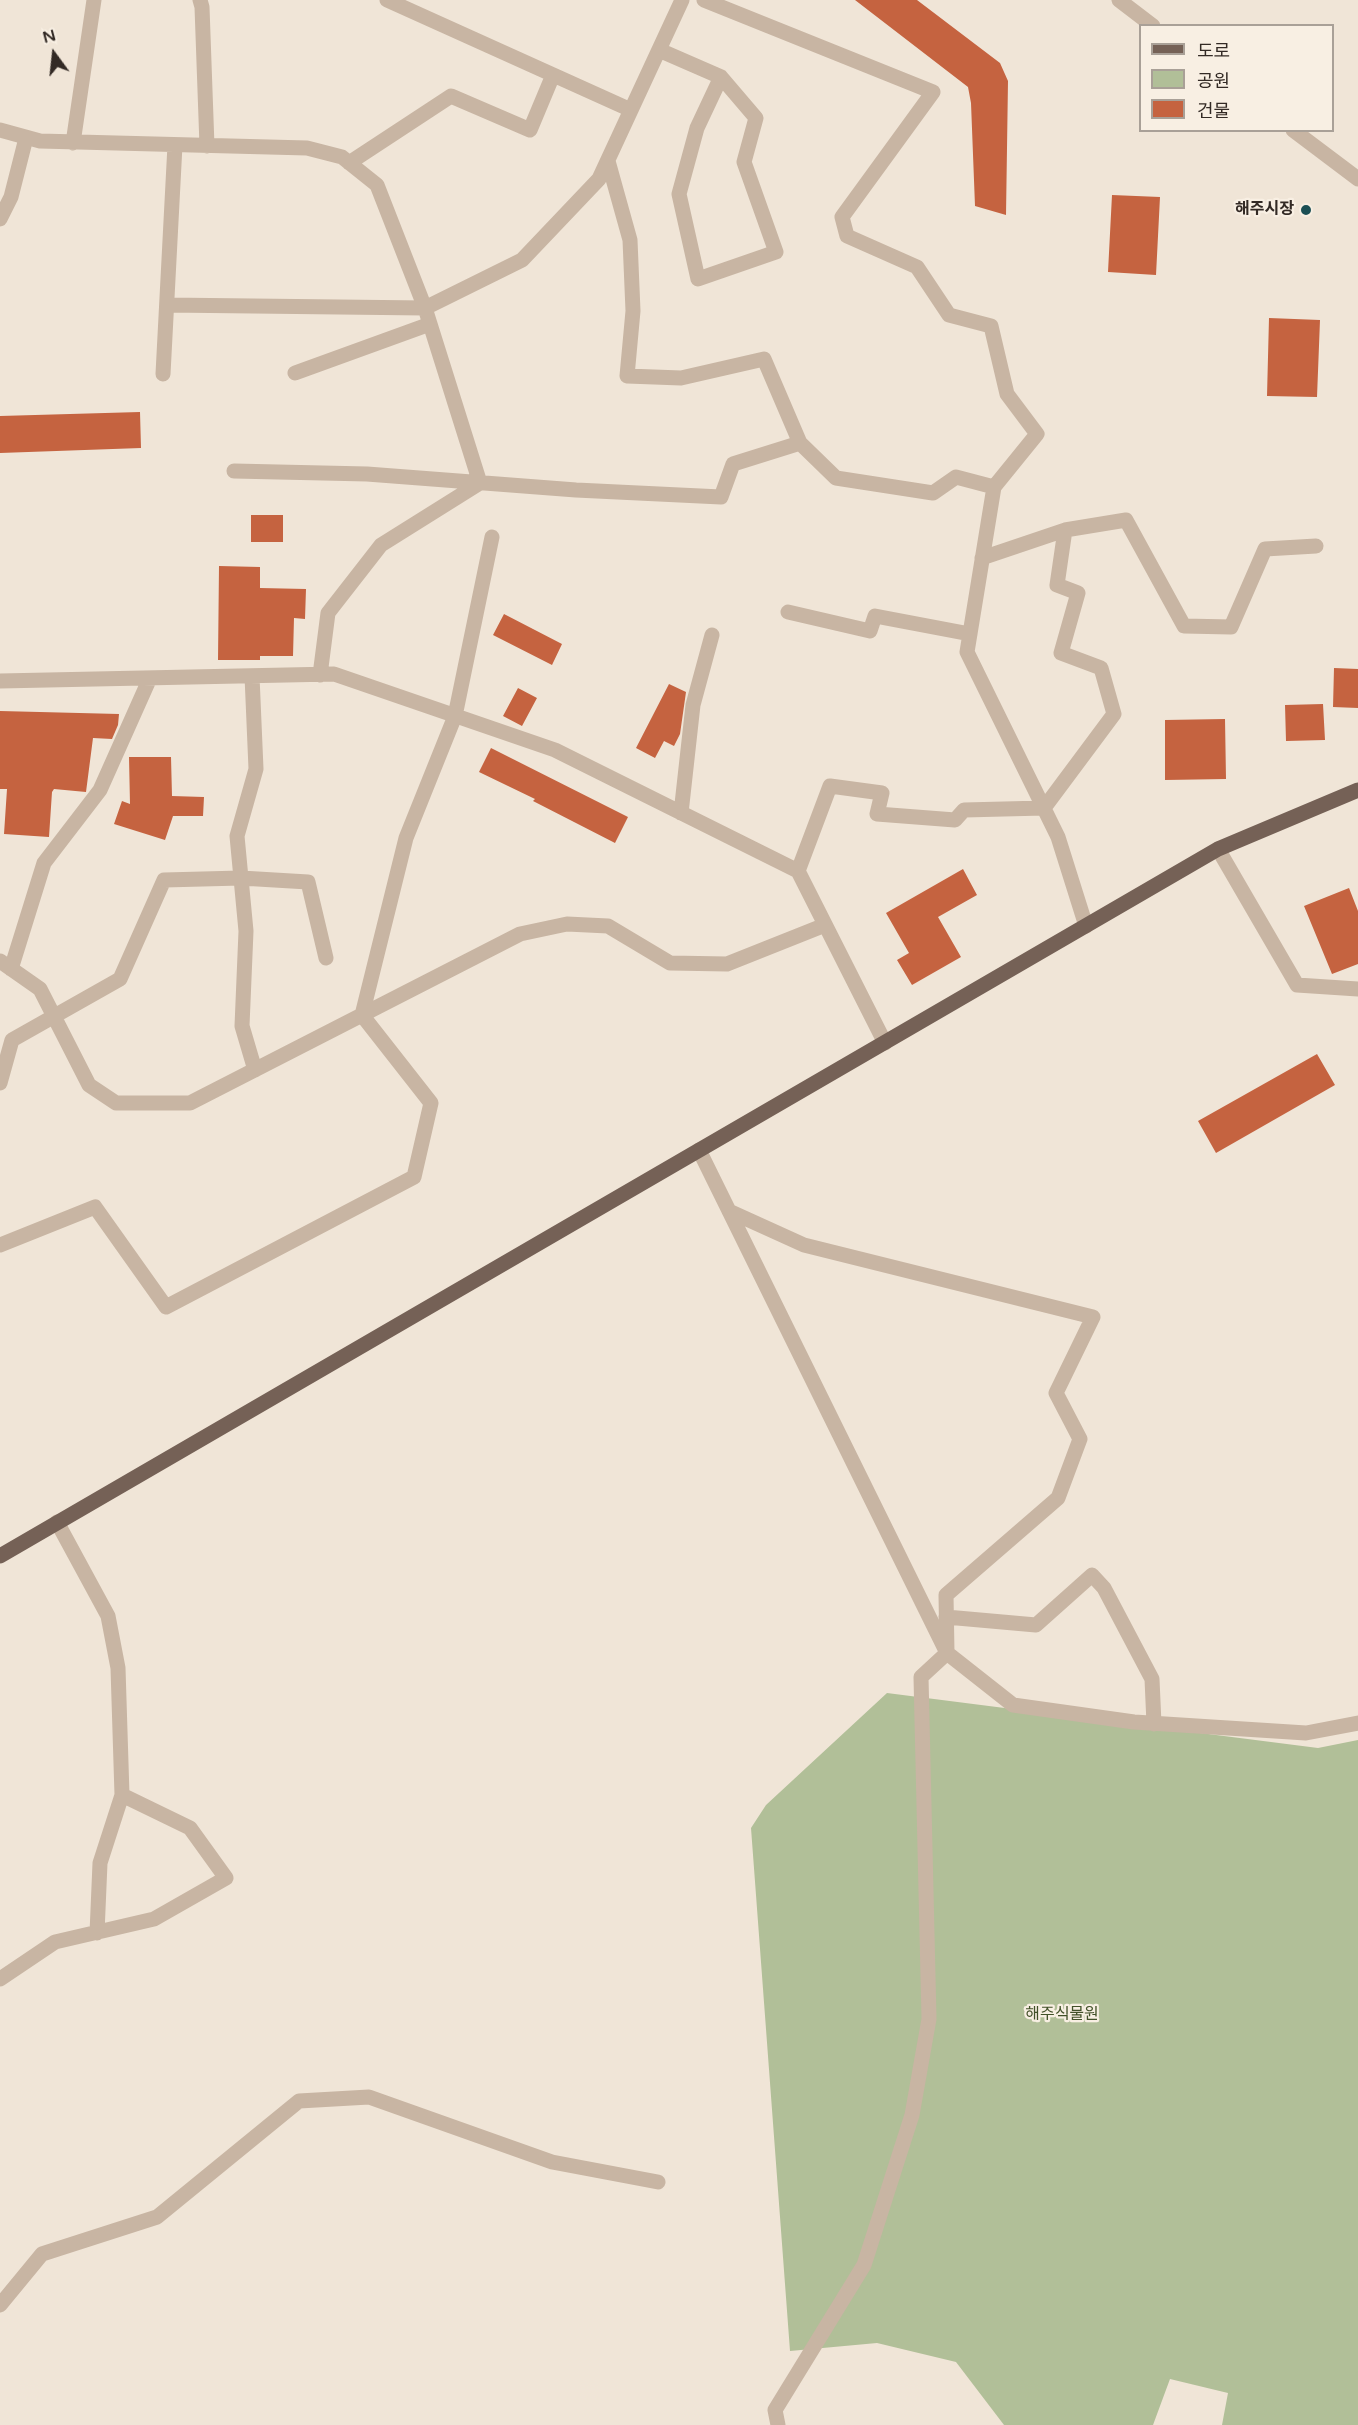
<!DOCTYPE html>
<meta charset="utf-8">
<style>
body{margin:0}
#map{position:relative;width:1358px;height:2425px;overflow:hidden;background:#f0e5d7;font-family:"Varela Round","Noto Sans KR",sans-serif}
canvas{display:block}
.legend{position:absolute;left:1139px;top:24px;width:195px;height:108px;box-sizing:border-box;background:#f8efe3;border:2px solid #a9a097;margin:0;padding:8px 10px;list-style:none;font-size:18px;color:#332a25}
.legend li{display:flex;align-items:center;gap:12px;height:30px}
.legend b{width:30px;border:2px solid #a9a097}
.north{position:absolute;left:24px;top:24px;width:60px;height:60px;-webkit-text-stroke:4px #f8efe3;paint-order:stroke;rotate:345deg;font-size:16px;font-weight:700;line-height:24px;text-align:center;color:#332a25}
.north::after{content:'';display:block;margin:auto;width:21px;height:27px;background:#332a25;clip-path:polygon(50% 0,100% 100%,50% 72%,0 100%)}
</style>
<div id="map">
<canvas width="1358" height="2425"></canvas>
<ul class="legend">
<li><b style="height:8px;background:#756156"></b>도로</li>
<li><b style="height:16px;background:#b1bf98"></b>공원</li>
<li><b style="height:16px;background:#c56340"></b>건물</li>
</ul>
<div class="north">N</div>
</div>
<script>
const g = document.querySelector('canvas').getContext('2d');
g.lineJoin = 'round';
function paint(path, color) { g.fillStyle = color; g.fill(path, 'evenodd'); }
const toPath = rows => new Path2D(rows.map(r => 'M' + r).join(''));
function stroke(path, color, width, dash) { g.strokeStyle = color; g.lineWidth = width; g.lineCap = dash ? 'butt' : 'round'; g.setLineDash(dash || []); g.stroke(path); }
function label(font, color, halo, rows, align = 'center') {
  g.font = font + ' "Varela Round","Noto Sans KR",sans-serif'; g.lineWidth = 4.5; g.setLineDash([]); g.textBaseline = 'middle'; g.strokeStyle = halo; g.fillStyle = color; for (const [text, x, y, turn = 0] of rows) {
    g.save(); g.translate(x, y); g.rotate((+turn || 0) * Math.PI / 180); g.textAlign = isNaN(turn) ? turn : align; if (halo) g.strokeText(text, 0, 0); g.fillText(text, 0, 0); g.restore();
  }
}
paint(toPath([
 [887,1693,1318,1748,1358,1740,1358,2425,1222,2425,1228,2393,1170,2379,1153,2425,1004,2425,956,2362,877,2343,790,2351,751,1828,766,1805]
]), '#b1bf98');
paint(toPath([
 [855,0,917,0,1000,63,1008,81,1006,215,975,206,971,103,968,87],
 [1112,195,1160,197,1156,275,1108,272],
 [1269,318,1320,320,1317,397,1267,396],
 [140,412,141,448,0,453,0,416],
 [251,515,283,515,283,542,251,542],
 [219,566,260,567,260,588,306,589,305,619,294,618,293,656,260,656,260,660,218,660],
 [504,614,562,644,552,665,493,635],
 [1334,668,1358,669,1358,708,1333,707],
 [669,684,686,692,680,734,674,746,664,741,655,758,636,748],
 [518,688,537,698,522,726,503,716],
 [1323,704,1325,740,1286,741,1285,705],
 [0,711,119,714,118,725,112,739,93,738,86,792,54,789,52,792,49,837,4,834,7,789,0,789],
 [1225,719,1226,779,1165,780,1165,720],
 [491,748,628,817,615,843,533,801,535,799,479,772],
 [129,757,171,757,172,796,204,797,203,816,173,816,165,840,114,824,122,801,130,804],
 [963,869,977,895,938,917,961,957,912,985,897,960,909,953,886,913],
 [1349,888,1358,911,1358,964,1332,974,1304,906],
 [1317,1054,1335,1085,1216,1153,1198,1121]
]), '#c56340');
stroke(toPath([
 [200,0,202,7,207,146],
 [387,0,631,110],
 [704,0,933,92,842,217,847,236,917,267,949,315,991,326,1007,394,1037,434,994,487,967,652,1058,837,1086,926],
 [1119,0,1153,26],
 [659,50,721,77,756,118,744,162,776,252,698,279,679,194,697,128,721,77],
 [0,130,40,141,307,148,342,157,377,185,425,308,480,483,381,545,328,613,320,675],
 [1293,130,1358,179],
 [73,143,94,0],
 [608,161,630,240,633,311,627,376,681,378,764,359,800,443],
 [349,163,451,96,530,130,553,75],
 [0,219,11,197,26,138],
 [167,305,425,308,522,260,599,179,682,0],
 [295,373,430,324],
 [163,374,175,145],
 [234,471,367,474,576,490,721,497,733,464,800,443,836,478,933,493,956,477,994,487],
 [982,558,1065,530,1126,520,1184,626,1231,627,1265,549,1316,546],
 [788,612,870,631,875,616,970,634],
 [252,676,256,769,237,836,246,931,242,1026,255,1070],
 [0,681,334,674,555,750,798,871,885,1043],
 [681,813,693,705,712,635],
 [1218,849,1297,985,1358,989],
 [798,871,830,786,882,793,877,814,955,820,964,810,1044,808,1114,714,1101,668,1061,653,1078,593,1057,585,1065,530],
 [0,961,40,989,89,1085,116,1103,190,1103,520,934,567,924,608,926,670,963,727,964,825,925],
 [11,969,44,863,100,790,150,678],
 [0,1083,12,1040,120,979,164,880,241,878,308,882,326,958],
 [699,1150,947,1653,921,1677,929,2019,912,2115,864,2265,775,2410,778,2425],
 [729,1211,804,1245,1093,1317,1056,1393,1080,1439,1058,1498,946,1595,947,1653,1013,1705,1134,1722,1306,1733,1358,1723],
 [0,1245,95,1207,166,1307,414,1177,431,1103,362,1015,406,838,455,716,492,537],
 [57,1522,108,1616,118,1668,122,1795,100,1863,97,1933],
 [946,1617,1036,1625,1092,1575,1104,1588,1152,1679,1154,1724],
 [0,1979,55,1942,154,1919,226,1878,190,1828,122,1795],
 [0,2305,42,2254,157,2217,299,2101,369,2097,552,2162,658,2182]
]), '#c8b5a3', 15);
stroke(toPath([
 [0,1556,1218,849,1358,790]
]), '#756156', 15);
for (const [x, y, r, color] of [
 [1306,210,6,"#1b4f54"]
]) { const dot = new Path2D(); dot.arc(x, y, r, 0, 2 * Math.PI); g.fillStyle = color; g.fill(dot); stroke(dot, '#f8efe3', 2); }
label('bold 16px', '#332a25', '#f8efe3', [
 ["해주시장",1294,210]
], 'right');
label('16px', '#425129', '#f8efe3', [
 ["해주식물원",1062,2015]
]);
</script>
